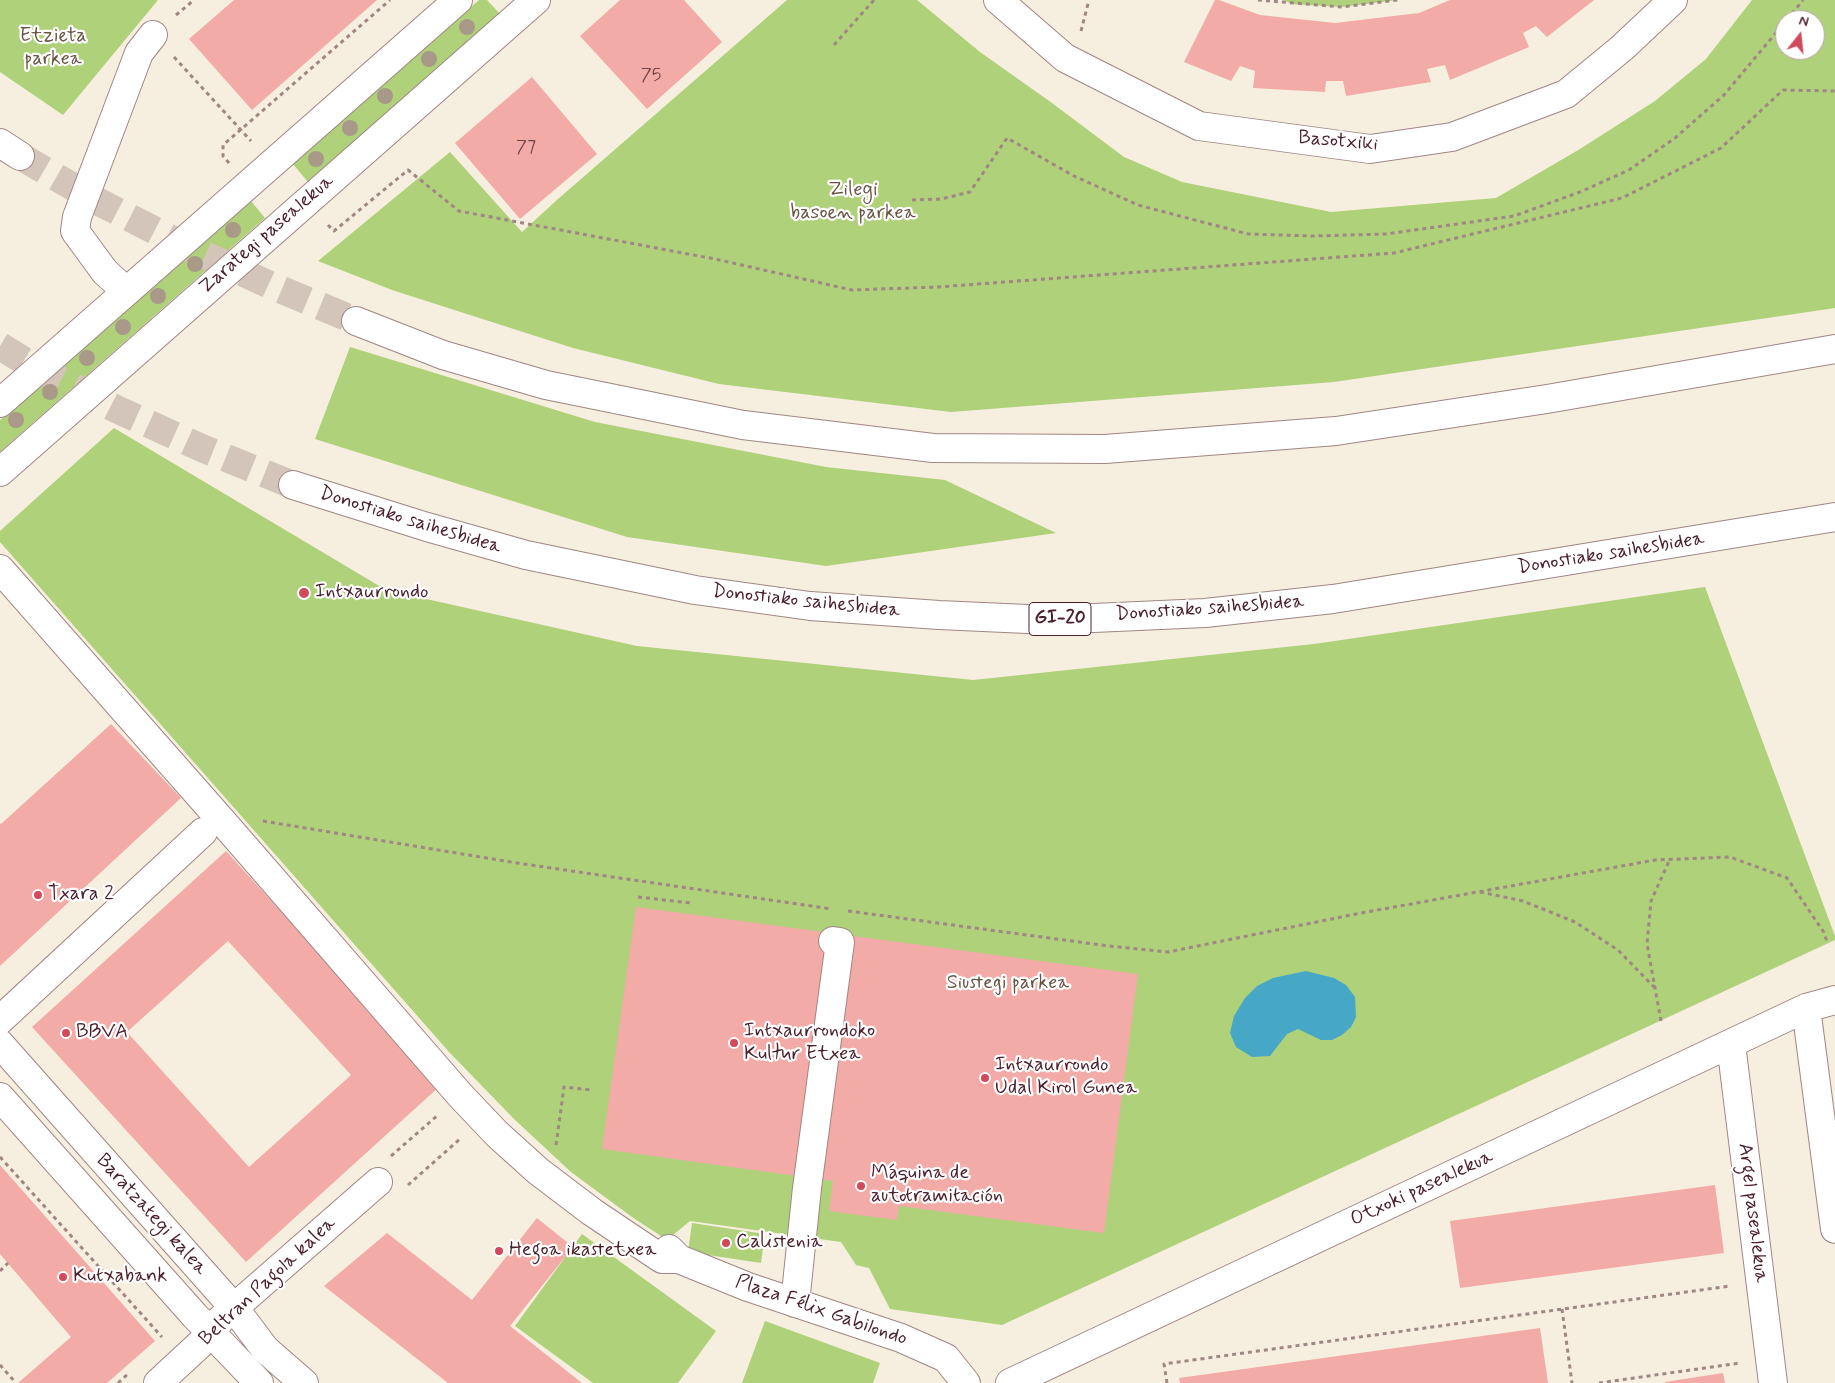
<!DOCTYPE html>
<meta charset="utf-8">
<style>
body{margin:0}
#map{position:relative;width:1835px;height:1383px;overflow:hidden;background:#f6eede;font-family:Mynerve,sans-serif}
canvas{display:block}
.north{position:absolute;left:1775px;top:10px;width:50px;height:50px;box-sizing:border-box;background:#fff;border:1px solid #b7a5aa;border-radius:50%;rotate:16deg;font-size:14px;font-weight:700;line-height:20px;text-align:center;color:#4a1f2b}
.north::after{content:'';display:block;margin:auto;width:18px;height:22px;background:#d1495b;clip-path:polygon(50% 0,100% 100%,50% 72%,0 100%)}
</style>
<div id="map">
<canvas width="1835" height="1383"></canvas>
<div class="north">N</div>
</div>
<script>
const g = document.querySelector('canvas').getContext('2d');
g.lineJoin = 'round';
function paint(path, color) { g.fillStyle = color; g.fill(path, 'evenodd'); }
const toPath = rows => new Path2D(rows.map(r => 'M' + r).join(''));
function stroke(path, color, width, dash) { g.strokeStyle = color; g.lineWidth = width; g.lineCap = dash ? 'butt' : 'round'; g.setLineDash(dash || []); g.stroke(path); }
function label(font, color, halo, rows, align = 'center') {
  g.font = font + ' Mynerve,sans-serif'; g.lineWidth = 4.5; g.setLineDash([]); g.textBaseline = 'middle'; g.strokeStyle = halo; g.fillStyle = color; for (const [text, x, y, turn = 0] of rows) {
    g.save(); g.translate(x, y); g.rotate((+turn || 0) * Math.PI / 180); g.textAlign = isNaN(turn) ? turn : align; if (halo) g.strokeText(text, 0, 0); g.fillText(text, 0, 0); g.restore();
  }
}
paint(toPath([
 [0,0,158,0,63,115,0,72],
 [479,0,487,0,500,14,308,182,292,163],
 [787,0,917,0,980,52,1052,103,1124,157,1182,182,1331,212,1496,198,1580,149,1655,101,1706,59,1752,0,1835,0,1835,308,1334,382,951,412,719,384,573,348,392,290,318,261,450,152,522,232,558,199],
 [1785,20,1815,20,1815,50,1785,50],
 [1284,0,1398,0,1342,7,1291,4],
 [251,201,265,218,0,452,0,420],
 [350,347,595,422,826,467,945,480,1056,533,826,566,627,537,315,439],
 [114,428,386,590,637,646,973,680,1314,644,1705,587,1835,936,1835,940,1002,1325,890,1309,869,1268,856,1265,841,1242,690,1221,667,1240,632,1217,571,1172,514,1119,450,1053,0,542,0,531],
 [692,1223,765,1234,761,1263,688,1252],
 [582,1234,716,1331,678,1383,593,1383,515,1326],
 [765,1321,880,1363,873,1383,742,1383]
]), '#aed17a');
paint(toPath([
 [1306,971,1334,978,1346,985,1355,997,1356,1017,1351,1027,1342,1035,1332,1040,1321,1040,1298,1029,1287,1034,1270,1056,1252,1057,1236,1047,1230,1033,1234,1016,1245,998,1257,986,1273,978]
]), '#46a7c6');
paint(toPath([
 [234,0,377,0,252,110,189,39],
 [620,0,684,0,722,42,647,109,580,36],
 [1215,0,1219,0,1260,15,1335,23,1419,13,1450,0,1594,0,1547,37,1536,26,1523,33,1529,47,1450,80,1445,65,1427,69,1431,82,1346,96,1343,81,1326,81,1325,92,1253,88,1255,71,1240,66,1231,81,1184,62],
 [532,77,597,154,520,219,455,143],
 [111,724,181,798,0,966,0,823,1,824],
 [226,851,440,1086,246,1262,32,1027],
 [228,941,351,1075,249,1167,127,1032],
 [636,907,1138,974,1104,1233,899,1206,897,1220,829,1211,833,1181,602,1149],
 [0,1165,155,1341,107,1383,18,1383,71,1337,0,1254],
 [1715,1185,1724,1253,1460,1288,1450,1221],
 [537,1218,573,1247,510,1326,582,1383,448,1383,324,1286,387,1233,472,1300],
 [1540,1328,1548,1383,1180,1383,1179,1378],
 [1723,1373,1725,1383,1665,1383,1665,1382]
]), '#f3aba8');
stroke(toPath([
 [20,156,101,203,185,246,270,285,356,321],
 [0,346,31,365,116,409,204,449,293,485]
]), '#d4c5ba', 28, [28, 14]);
const street = toPath([
 [998,0,1065,58,1199,126,1370,149,1452,137,1566,94,1622,48,1673,0],
 [126,291,105,272,75,231,77,217,139,53,153,35],
 [0,403,458,0],
 [0,472,536,0],
 [0,569,222,821,460,1095,497,1134,538,1171,592,1212,662,1259,679,1259],
 [1806,1008,1835,1229],
 [0,1020,203,832],
 [0,1044,235,1309,265,1349,304,1383],
 [1731,1044,1773,1383],
 [0,1097,195,1316,259,1383],
 [669,1249,679,1259,748,1287,901,1338,946,1358,966,1383],
 [795,1303,807,1188,840,942,833,941],
 [158,1383,211,1334,220,1320,378,1182],
 [1010,1383,1806,1008,1835,1000]
]);
const highway = toPath([
 [0,143,20,156],
 [356,321,443,355,546,385,743,425,933,448,1105,449,1336,431,1547,399,1835,349],
 [293,485,427,527,526,555,695,590,810,606,939,615,1049,620,1205,613,1333,599,1835,517]
]);
stroke(street, '#a08684', 30);
stroke(highway, '#a08684', 30);
stroke(toPath([
 [1258,0,1342,7,1398,0],
 [176,15,194,0],
 [1787,20,1803,0],
 [1081,31,1089,0],
 [834,45,874,0],
 [174,57,251,141],
 [229,163,223,156,223,145,390,0],
 [912,200,941,199,970,192,1007,138,1074,176,1138,205,1248,234,1314,236,1386,234,1514,216,1580,192,1629,170,1675,138,1724,95,1785,22],
 [328,225,334,231,408,170,459,211,715,259,852,290,938,287,1394,253,1622,198,1721,148,1783,90,1835,91],
 [263,821,517,863,832,909],
 [1480,892,1523,901,1575,922,1618,950,1655,988],
 [638,897,691,903],
 [848,911,1109,946,1168,952,1361,913,1655,860,1730,857,1787,878,1823,931,1828,944],
 [1661,1021,1647,944,1651,901,1670,859],
 [556,1145,564,1087,591,1090],
 [391,1156,438,1115],
 [0,1157,162,1337],
 [408,1185,460,1139],
 [0,1271,8,1263],
 [1562,1309,1572,1383],
 [0,1365,16,1383],
 [118,1383,129,1373],
 [1167,1383,1164,1364,1730,1286],
 [1599,1383,1740,1363]
]), '#a08684', 3, [4, 4]);
stroke(street, '#fff', 28);
stroke(highway, '#fff', 28);
g.fillStyle = '#a89989';
for (const [x, y] of [
 [467,27],
 [429,59],
 [385,96],
 [350,128],
 [316,159],
 [233,230],
 [195,264],
 [158,296],
 [123,327],
 [87,358],
 [50,392],
 [16,420]
]) { g.beginPath(); g.arc(x, y, 8, 0, 2 * Math.PI); g.fill(); }
for (const [x, y, r, color] of [
 [304,593,6,"#d1495b"],
 [38,895,5,"#d1495b"],
 [66,1033,5,"#d1495b"],
 [734,1043,5,"#d1495b"],
 [985,1078,5,"#d1495b"],
 [861,1186,5,"#d1495b"],
 [726,1243,5,"#d1495b"],
 [499,1251,5,"#d1495b"],
 [63,1277,5,"#d1495b"]
]) { const dot = new Path2D(); dot.arc(x, y, r, 0, 2 * Math.PI); g.fillStyle = color; g.fill(dot); stroke(dot, '#fff', 2); }
label('18px', '#74424a', null, [
 ["75",651,76],
 ["77",526,148]
]);
for (const [x, y, w] of [
 [1060,619,62]
]) { const box = new Path2D(); box.roundRect(x - w / 2, y - 16.5, w, 33, 4); g.fillStyle = '#fff'; g.fill(box); stroke(box, '#4a1f2b', 1); }
label('bold 19px', '#4a1f2b', null, [
 ["GI-20",1060,619]
]);
label('20px', '#685443', '#fff', [
 ["Etzieta",53,37],
 ["parkea",53,60],
 ["Zilegi",853,191],
 ["basoen parkea",853,214],
 ["Siustegi parkea",1008,984]
]);
label('20px', '#4a1f2b', '#fff', [
 ["Basotxiki",1338,142,5],
 ["Zarategi pasealekua",267,235,-41],
 ["Donostiako saihesbidea",410,521,17],
 ["Donostiako saihesbidea",1611,554,-9],
 ["Donostiako saihesbidea",806,602,6],
 ["Donostiako saihesbidea",1210,609,-4],
 ["Otxoki pasealekua",1422,1189,-25],
 ["Argel pasealekua",1752,1213,83],
 ["Baratzategi kalea",151,1215,48],
 ["Beltran Pagola kalea",268,1282,-43],
 ["Plaza Félix Gabilondo",821,1311,19]
]);
label('20px', '#4a1f2b', '#fff', [
 ["Intxaurrondo",315,593],
 ["Txara 2",48,895],
 ["Intxaurrondoko",744,1032],
 ["Kultur Etxea",744,1055],
 ["BBVA",76,1033],
 ["Intxaurrondo",995,1066],
 ["Udal Kirol Gunea",995,1089],
 ["Máquina de",871,1174],
 ["autotramitación",871,1197],
 ["Calistenia",736,1243],
 ["Hegoa ikastetxea",509,1251],
 ["Kutxabank",73,1277]
], 'left');
</script>
